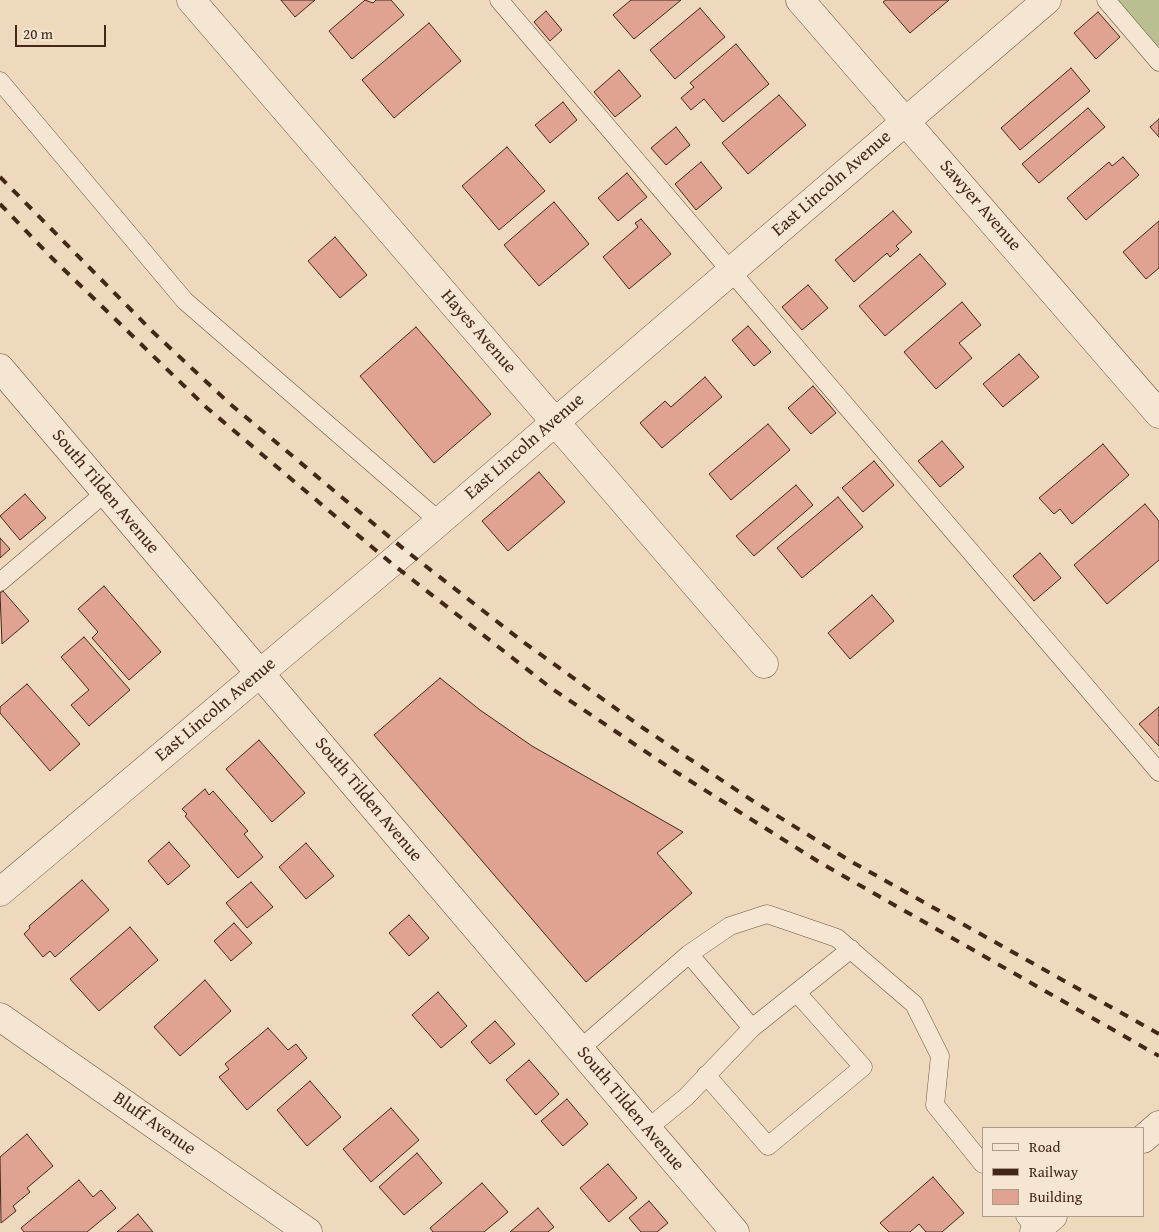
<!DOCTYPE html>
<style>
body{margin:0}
#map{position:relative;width:1159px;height:1232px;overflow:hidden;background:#efd9bc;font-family:"Gentium Book Plus",serif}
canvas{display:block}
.legend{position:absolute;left:982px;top:1127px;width:162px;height:90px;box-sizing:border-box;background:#f5e6d3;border:1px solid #ae9a88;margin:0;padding:6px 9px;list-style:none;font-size:15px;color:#432818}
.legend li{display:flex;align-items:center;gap:10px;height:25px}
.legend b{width:25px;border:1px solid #ae9a88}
.scale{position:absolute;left:15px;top:25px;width:91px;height:22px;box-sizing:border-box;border:2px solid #432818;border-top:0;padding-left:6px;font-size:15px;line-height:18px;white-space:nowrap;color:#432818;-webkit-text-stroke:4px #f5e6d3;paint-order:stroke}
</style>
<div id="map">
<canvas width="1159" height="1232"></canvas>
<ul class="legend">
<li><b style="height:6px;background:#f5e6d3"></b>Road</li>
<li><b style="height:6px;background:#432818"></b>Railway</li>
<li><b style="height:14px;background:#e0a291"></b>Building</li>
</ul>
<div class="scale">20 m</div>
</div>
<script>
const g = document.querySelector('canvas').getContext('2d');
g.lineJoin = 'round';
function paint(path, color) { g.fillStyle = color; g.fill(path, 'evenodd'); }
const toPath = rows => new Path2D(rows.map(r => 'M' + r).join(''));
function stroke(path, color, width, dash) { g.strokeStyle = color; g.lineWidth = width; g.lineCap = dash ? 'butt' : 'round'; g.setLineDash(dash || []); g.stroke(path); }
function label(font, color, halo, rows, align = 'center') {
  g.font = font + ' "Gentium Book Plus",serif'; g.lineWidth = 5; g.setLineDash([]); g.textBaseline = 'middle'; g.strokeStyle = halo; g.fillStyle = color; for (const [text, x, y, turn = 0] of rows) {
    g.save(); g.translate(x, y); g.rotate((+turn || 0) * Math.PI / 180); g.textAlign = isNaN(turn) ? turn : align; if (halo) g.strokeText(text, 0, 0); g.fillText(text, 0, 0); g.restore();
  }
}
paint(toPath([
 [1111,0,1159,0,1159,56]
]), '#b9bf91');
const building = toPath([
 [281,0,315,0,295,17,281,0],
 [365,0,373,3,376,0,391,0,404,15,352,59,329,31,365,0],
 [631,0,681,0,634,39,613,15,631,0],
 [886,0,949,0,910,33,883,2,886,0],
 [700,8,725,37,675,79,650,50,700,8],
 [546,11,562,30,550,41,534,22,546,11],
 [1098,12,1120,37,1096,59,1074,33,1098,12],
 [429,23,461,61,394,118,362,80,429,23],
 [736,44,769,84,723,122,704,99,691,110,681,98,694,87,690,83,736,44],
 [1071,68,1090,91,1020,150,1001,128,1071,68],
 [619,70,641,96,615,117,594,92,619,70],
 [779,95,806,125,748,174,722,143,779,95],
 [563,102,577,120,550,143,535,125,563,102],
 [1088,108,1105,127,1039,183,1022,164,1088,108],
 [1159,119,1159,137,1150,127,1159,119],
 [676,127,690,145,666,165,651,148,676,127],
 [507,147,545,191,499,230,462,186,507,147],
 [1123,157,1139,175,1086,220,1067,198,1109,162,1112,166,1123,157],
 [701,162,722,188,696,210,675,184,701,162],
 [627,173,647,197,618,221,598,198,627,173],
 [554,202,589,244,539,286,504,245,554,202],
 [893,211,912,232,896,246,899,249,890,257,887,253,854,282,835,260,893,211],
 [641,219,671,254,629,289,603,257,638,227,635,223,641,219],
 [1159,221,1159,268,1146,279,1123,252,1159,221],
 [335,237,367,275,340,298,308,261,335,237],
 [920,254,946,284,885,336,859,306,920,254],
 [808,285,828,308,802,330,782,307,808,285],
 [962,302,981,325,959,343,972,358,936,389,904,352,962,302],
 [748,326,771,352,754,366,732,340,748,326],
 [416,327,491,414,434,463,360,376,416,327],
 [1019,354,1039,377,1003,407,983,384,1019,354],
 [705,377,722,397,662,448,640,423,665,401,671,407,705,377],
 [813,386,836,413,811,434,788,408,813,386],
 [768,424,790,450,731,500,709,474,768,424],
 [942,441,964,467,940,487,918,461,942,441],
 [1103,444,1129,475,1072,524,1060,509,1054,514,1039,498,1103,444],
 [874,461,894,485,863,512,842,488,874,461],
 [539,472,565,502,508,551,482,521,539,472],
 [796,485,813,505,754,556,736,536,796,485],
 [25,494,46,518,20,540,0,516,25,494],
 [838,497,863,527,802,578,777,548,838,497],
 [1145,504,1159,521,1159,560,1107,604,1074,565,1145,504],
 [0,538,10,549,0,558,0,538],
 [1040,553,1061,578,1034,601,1013,576,1040,553],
 [104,586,161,652,129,680,92,638,98,632,78,609,104,586],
 [3,591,29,621,2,644,0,593,3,591],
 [872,595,894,621,850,659,828,633,872,595],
 [84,637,130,690,89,726,71,705,89,690,61,657,84,637],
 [440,678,480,710,532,746,683,832,657,853,692,893,586,982,374,735,440,678],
 [27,684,80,744,50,771,0,713,0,707,27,684],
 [1159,707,1159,746,1139,724,1159,707],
 [259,740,305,793,272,822,226,769,259,740],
 [205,789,209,795,213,791,248,831,244,834,263,857,238,878,185,816,187,814,182,809,205,789],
 [169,842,190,866,168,885,148,861,169,842],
 [306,843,334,876,306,899,279,867,306,843],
 [82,880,109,910,55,957,50,951,43,957,24,934,30,928,29,926,82,880],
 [251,882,273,907,247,928,226,903,251,882],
 [409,915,429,938,409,956,389,933,409,915],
 [234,923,252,943,231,961,214,941,234,923],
 [130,927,158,960,99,1011,70,979,130,927],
 [205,980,231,1011,180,1056,154,1027,205,980],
 [438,992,467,1026,441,1048,412,1015,438,992],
 [495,1021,515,1044,490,1064,471,1042,495,1021],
 [268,1028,288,1050,296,1044,307,1058,247,1110,219,1077,229,1069,225,1064,268,1028],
 [529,1060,559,1094,536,1115,506,1080,529,1060],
 [310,1081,341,1117,307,1146,277,1110,310,1081],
 [567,1099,588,1124,563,1146,541,1121,567,1099],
 [391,1108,419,1140,371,1182,343,1149,391,1108],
 [27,1134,53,1166,27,1188,30,1192,13,1206,16,1211,1,1223,0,1157,27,1134],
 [417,1153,442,1183,404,1215,379,1187,417,1153],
 [608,1164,637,1198,609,1222,580,1188,608,1164],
 [933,1177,964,1213,942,1232,926,1232,919,1224,910,1232,889,1232,880,1223,933,1177],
 [79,1180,93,1197,101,1190,116,1208,87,1232,24,1232,21,1228,79,1180],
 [482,1183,508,1212,484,1232,433,1232,430,1228,482,1183],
 [649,1201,668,1223,657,1232,641,1232,629,1218,649,1201],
 [538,1208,554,1227,548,1232,510,1232,538,1208],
 [138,1214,153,1232,117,1232,138,1214]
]);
paint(building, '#e0a291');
stroke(building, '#432818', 1);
const service = toPath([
 [499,0,1159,772],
 [1106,0,1159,62],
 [0,81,185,301,439,521],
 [0,582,106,492],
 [689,954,752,1028],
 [580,1049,689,954,730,926,767,914,837,938,914,1004,940,1056,935,1105,983,1164],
 [706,1075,768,1146,863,1067,798,994],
 [647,1129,686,1097,752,1028,851,949],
 [1025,1216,1036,1230]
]);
const minor = toPath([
 [191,0,764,664],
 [800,0,1159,414],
 [0,368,735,1232],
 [0,892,391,563,1047,0],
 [0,1017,308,1232],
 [1143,1139,1159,1125],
 [1034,1232,1053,1216]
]);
stroke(service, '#6e5441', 19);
stroke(minor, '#6e5441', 29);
stroke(service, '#f5e6d3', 18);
stroke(minor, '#f5e6d3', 28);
stroke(toPath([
 [0,177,153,332,229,403,405,550,522,641,643,728,750,799,852,862,1159,1034],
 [0,204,52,258,207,408,391,563,551,688,676,772,819,862,1159,1056]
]), '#432818', 4, [9, 9]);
label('18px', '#432818', '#f5e6d3', [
 ["East Lincoln Avenue",832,184,-41],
 ["Sawyer Avenue",980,206,49],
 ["Hayes Avenue",478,332,49],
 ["East Lincoln Avenue",525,447,-41],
 ["South Tilden Avenue",105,492,50],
 ["East Lincoln Avenue",216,710,-40],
 ["South Tilden Avenue",368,800,50],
 ["South Tilden Avenue",630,1109,50],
 ["Bluff Avenue",154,1124,35]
]);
</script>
